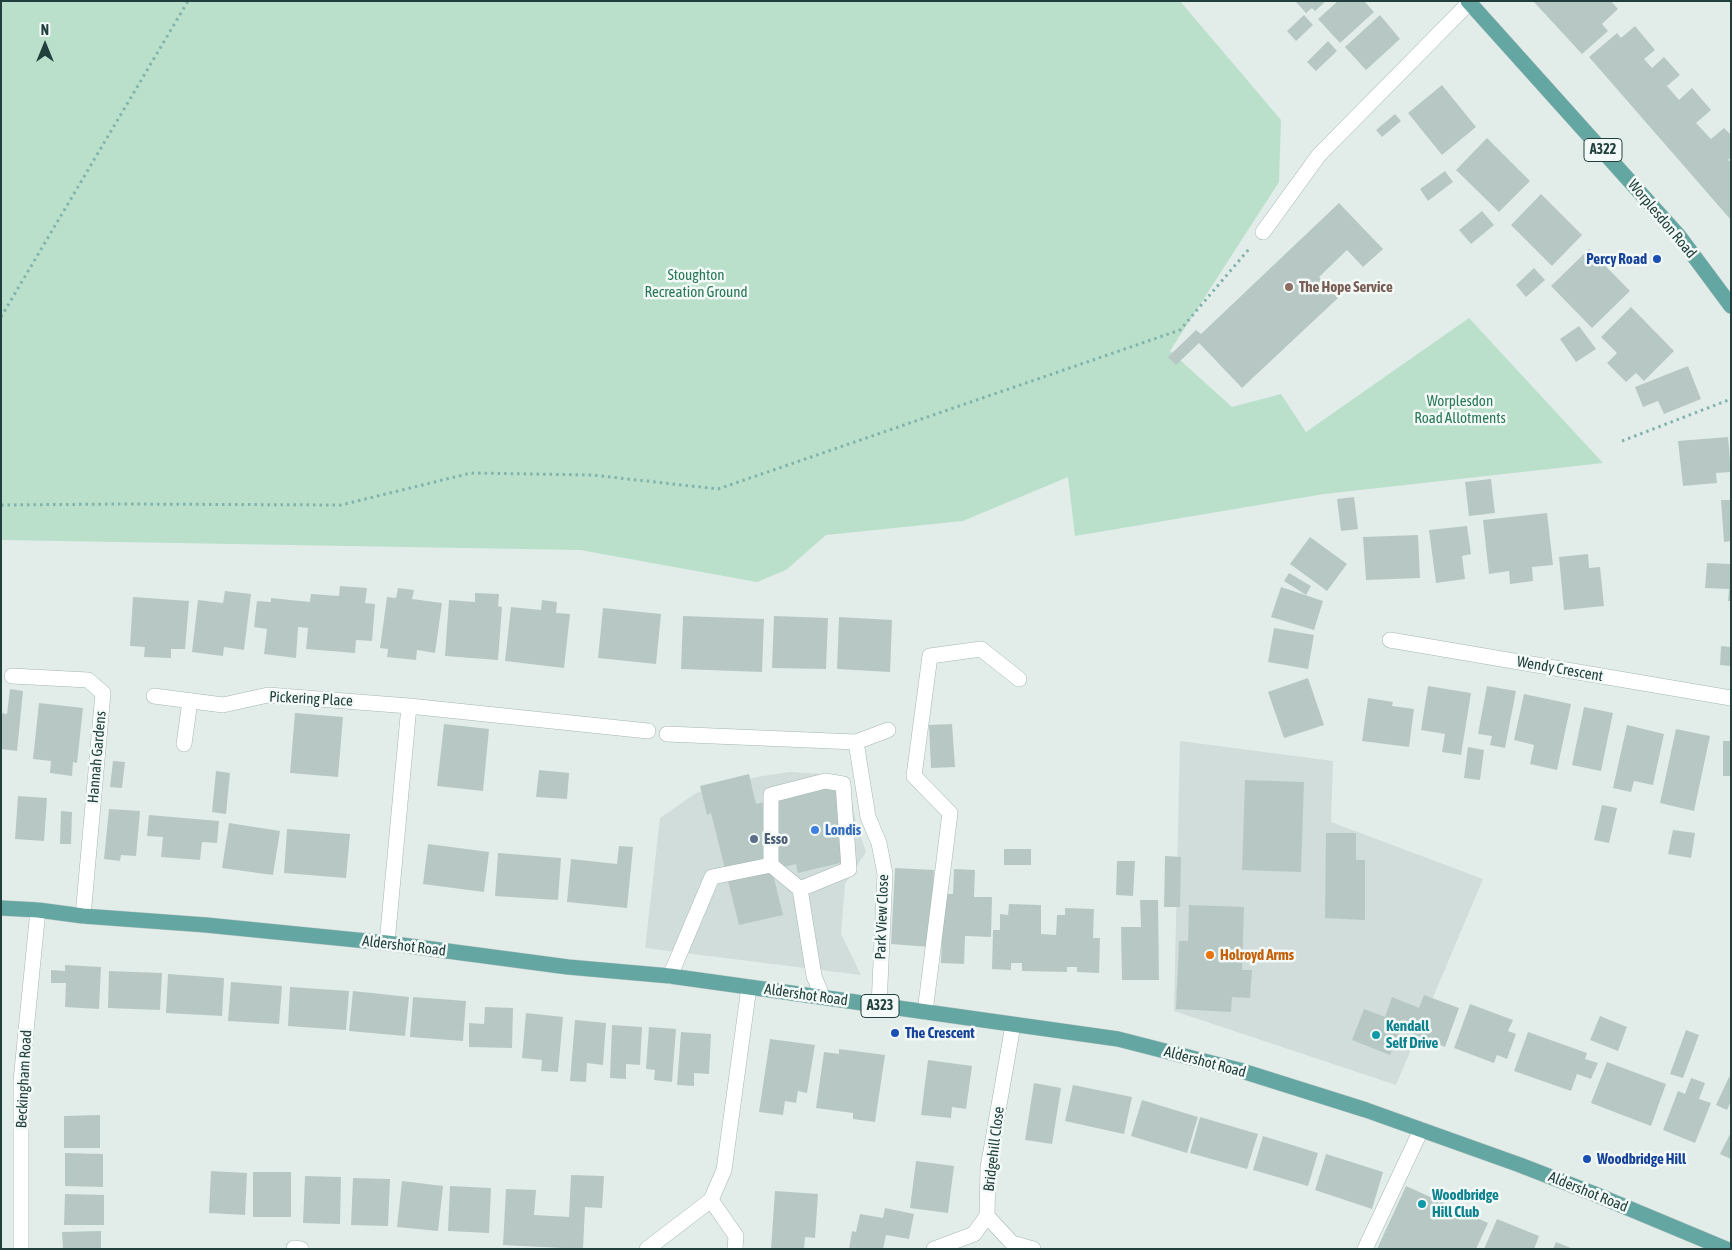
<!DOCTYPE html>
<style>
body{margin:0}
#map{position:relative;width:1732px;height:1250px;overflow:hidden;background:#e2edea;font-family:"Asap Condensed",sans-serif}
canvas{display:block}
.frame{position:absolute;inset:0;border:2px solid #21403d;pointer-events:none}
.north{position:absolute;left:20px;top:20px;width:50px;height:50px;-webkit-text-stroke:4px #f3f9f7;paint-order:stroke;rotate:0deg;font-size:14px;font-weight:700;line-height:20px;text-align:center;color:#21403d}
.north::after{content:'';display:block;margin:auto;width:18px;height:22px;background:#21403d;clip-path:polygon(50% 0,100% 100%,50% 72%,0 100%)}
</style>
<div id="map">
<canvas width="1732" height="1250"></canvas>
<div class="frame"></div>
<div class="north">N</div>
</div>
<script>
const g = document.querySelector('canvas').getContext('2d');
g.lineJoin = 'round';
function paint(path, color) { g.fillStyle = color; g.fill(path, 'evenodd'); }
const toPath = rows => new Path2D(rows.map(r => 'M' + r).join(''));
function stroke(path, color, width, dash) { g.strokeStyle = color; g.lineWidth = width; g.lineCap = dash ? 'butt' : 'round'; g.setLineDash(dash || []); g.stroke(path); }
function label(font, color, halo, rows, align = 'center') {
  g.font = font + ' "Asap Condensed",sans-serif'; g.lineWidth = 5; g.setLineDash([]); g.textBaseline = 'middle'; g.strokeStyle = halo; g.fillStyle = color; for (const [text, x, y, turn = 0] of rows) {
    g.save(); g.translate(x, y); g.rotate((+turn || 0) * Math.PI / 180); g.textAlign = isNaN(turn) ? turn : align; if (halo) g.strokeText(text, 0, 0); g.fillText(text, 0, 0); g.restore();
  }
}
paint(toPath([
 [1180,741,1333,761,1331,822,1483,879,1396,1085,1174,1011],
 [789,772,838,775,848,781,856,823,866,852,845,884,841,934,861,975,645,948,660,818,696,793,757,777]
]), '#d0ddda');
paint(toPath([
 [1,1,1180,1,1281,120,1279,182,1170,351,1232,407,1281,394,1306,432,1469,318,1603,463,1324,494,1075,536,1068,477,963,521,826,535,786,570,757,582,580,550,1,540]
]), '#bae0cb');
paint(toPath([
 [1295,1,1326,1,1315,11,1312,8,1306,13],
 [1338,1,1364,1,1374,12,1340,43,1318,19],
 [1533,1,1611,1,1618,9,1602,24,1608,31,1582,54],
 [1304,15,1313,25,1296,41,1287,31],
 [1380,15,1400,39,1366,70,1345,47],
 [1635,26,1655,50,1644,59,1652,68,1664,57,1680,75,1667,86,1679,100,1692,88,1711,110,1696,123,1711,139,1724,128,1731,135,1731,157,1728,160,1731,162,1731,220,1589,57,1617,33,1621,38],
 [1328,41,1337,51,1316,71,1307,62],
 [1442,85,1476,127,1442,155,1408,113],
 [1395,114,1401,121,1382,137,1376,130],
 [1487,138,1530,181,1499,212,1456,170],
 [1445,171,1453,182,1428,201,1420,189],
 [1541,194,1582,235,1552,266,1511,225],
 [1339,203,1383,249,1363,267,1347,250,1319,277,1338,298,1242,388,1199,343,1176,365,1168,357,1196,330,1201,334],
 [1482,211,1494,225,1471,244,1459,230],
 [1589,249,1630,291,1592,328,1551,286],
 [1534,268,1545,280,1526,297,1516,285],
 [1631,307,1674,351,1644,381,1636,373,1626,382,1607,363,1617,353,1601,337],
 [1579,326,1596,349,1576,362,1560,339],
 [1688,366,1701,399,1664,414,1658,401,1643,407,1635,387],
 [1728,437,1731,472,1716,473,1717,483,1683,486,1678,441],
 [1491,479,1495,513,1469,516,1465,482],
 [1354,497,1358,529,1341,531,1337,499],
 [1721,500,1731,500,1731,541,1724,542],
 [1547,513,1553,565,1532,567,1533,581,1510,584,1509,571,1489,574,1483,520],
 [1467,526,1471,554,1462,556,1465,579,1436,583,1429,530],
 [1418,535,1420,578,1366,580,1363,537],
 [1310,537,1347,564,1327,591,1290,564],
 [1588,554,1589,568,1600,567,1604,606,1564,610,1559,557],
 [1707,563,1731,564,1731,601,1728,601,1729,589,1705,588],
 [1289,573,1311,586,1306,595,1284,581],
 [340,586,367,588,365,603,375,604,372,641,356,640,355,653,306,649,308,628,298,627,296,658,264,654,267,629,254,627,257,601,271,602,271,598,310,602,311,594,339,596],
 [1281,587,1323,601,1314,630,1271,617],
 [398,588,414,590,412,599,442,603,435,653,417,650,416,660,387,657,388,649,380,648,387,597,396,598],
 [225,591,251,594,244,650,224,647,223,656,192,652,198,600,223,603],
 [475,593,499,594,498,606,502,607,498,660,445,656,449,600,475,602],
 [133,597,189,601,185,649,171,649,171,658,144,657,145,647,130,646],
 [542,600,557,602,556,613,570,614,564,668,505,661,511,607,541,610],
 [603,608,661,614,656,664,598,658],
 [683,616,764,619,762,672,681,669],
 [774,616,828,618,826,669,772,668],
 [839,617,892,620,890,672,837,669],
 [1274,628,1314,635,1308,669,1268,662],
 [1721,646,1731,647,1731,666,1720,665],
 [1308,678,1324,725,1284,738,1268,692],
 [1428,686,1471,693,1461,755,1442,752,1445,734,1421,730],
 [1487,686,1516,691,1505,748,1490,745,1492,736,1478,734],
 [10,689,23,691,17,751,1,749,1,713,7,714],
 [1524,694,1571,704,1557,770,1530,764,1534,745,1514,740],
 [1368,698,1393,702,1392,706,1414,709,1409,747,1362,741],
 [39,703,83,708,77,763,73,762,72,776,50,773,51,761,33,759],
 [1584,707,1613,713,1601,771,1572,765],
 [295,713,343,717,338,777,290,773],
 [444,724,489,729,483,791,437,786],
 [952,724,955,767,931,768,929,725],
 [1627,725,1664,734,1653,785,1634,781,1631,792,1613,788],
 [1676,729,1710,736,1694,811,1660,803],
 [1723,741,1731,741,1731,776,1723,776],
 [1468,747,1484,750,1480,780,1464,778],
 [113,761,125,762,122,788,110,787],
 [539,770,569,773,567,799,536,797],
 [216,771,230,773,226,814,212,812],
 [749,774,756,804,825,787,840,790,844,862,798,873,796,864,772,870,783,915,739,925,711,813,707,815,700,786],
 [1245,780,1304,782,1301,872,1242,870],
 [18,796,47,798,44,841,15,839],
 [1602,805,1617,808,1609,843,1594,840],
 [109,809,140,811,136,856,121,855,120,861,104,859],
 [61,811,72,812,71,844,60,844],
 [149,815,219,821,217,843,202,842,200,860,161,857,163,837,147,836],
 [229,823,280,831,273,875,222,868],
 [287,829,350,834,346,878,284,873],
 [1673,830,1695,833,1691,858,1668,854],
 [1326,833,1356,833,1356,860,1365,860,1365,920,1325,918],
 [428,844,489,852,484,892,423,884],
 [619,846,633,847,627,908,567,902,571,859,617,864],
 [1004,849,1031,849,1031,865,1004,865],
 [498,853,561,858,558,900,495,896],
 [1165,856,1181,857,1180,907,1164,907],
 [1117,861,1135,861,1133,896,1116,895],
 [895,868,934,870,930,947,891,944],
 [954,869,975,870,974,897,992,897,991,937,965,936,964,964,941,963,943,894,953,894],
 [1140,900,1158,900,1159,980,1122,980,1121,927,1141,927],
 [1009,904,1041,905,1041,934,1056,935,1057,915,1065,915,1065,908,1094,909,1093,938,1100,938,1099,973,1077,972,1077,967,1067,967,1067,972,1022,971,1022,963,1011,963,1011,970,992,969,993,930,1000,930,1000,914,1008,915],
 [1189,905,1244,907,1242,970,1252,970,1250,998,1232,997,1231,1012,1176,1009,1179,941,1188,941],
 [65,965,101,967,99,1009,65,1007,66,983,51,983,51,970,65,971],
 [109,971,162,973,160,1010,108,1008],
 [168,974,224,978,222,1016,166,1013],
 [231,982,282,986,279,1024,228,1021],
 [290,987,349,991,346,1030,288,1026],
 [353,991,409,997,405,1036,349,1031],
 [1424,995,1459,1008,1445,1047,1400,1029,1390,1055,1352,1040,1364,1009,1385,1017,1392,997,1419,1008],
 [413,997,466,1001,463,1041,410,1037],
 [1470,1004,1513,1020,1508,1031,1516,1034,1507,1059,1497,1055,1494,1063,1454,1048],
 [485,1007,513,1008,512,1048,469,1047,469,1023,484,1024],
 [526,1013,563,1017,558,1072,541,1071,542,1060,522,1058],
 [1600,1016,1627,1027,1618,1051,1590,1040],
 [575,1020,606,1023,603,1065,587,1063,586,1082,570,1081],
 [612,1025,642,1027,640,1065,626,1064,626,1079,610,1078],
 [649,1027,676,1029,672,1082,654,1080,655,1070,646,1069],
 [1686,1030,1699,1035,1683,1078,1670,1074],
 [681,1032,711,1034,709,1074,694,1073,694,1086,677,1085],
 [1528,1032,1587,1053,1585,1059,1598,1063,1591,1079,1577,1074,1571,1091,1514,1071],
 [770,1039,815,1045,807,1093,798,1091,796,1103,785,1101,783,1115,759,1112],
 [839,1049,885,1055,875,1122,853,1119,853,1113,816,1108,824,1052,839,1054],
 [928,1060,972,1066,966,1109,952,1107,951,1118,921,1115],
 [1607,1062,1666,1084,1651,1126,1591,1103],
 [1729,1077,1731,1078,1731,1101,1727,1110,1716,1105],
 [1691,1078,1705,1083,1699,1099,1711,1103,1695,1143,1663,1130,1678,1091,1685,1094],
 [1034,1083,1061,1088,1052,1144,1025,1140],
 [1073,1085,1132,1097,1124,1134,1065,1121],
 [1142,1100,1198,1117,1187,1153,1131,1136],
 [100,1115,100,1148,64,1148,64,1116],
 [1200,1117,1258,1134,1247,1169,1190,1153],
 [1731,1132,1731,1159,1720,1154],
 [1263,1136,1318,1153,1308,1186,1253,1170],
 [65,1153,103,1154,103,1187,65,1186],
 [1326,1154,1383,1172,1372,1209,1315,1190],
 [916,1161,954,1166,948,1213,910,1208],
 [211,1171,247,1173,245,1215,209,1213],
 [253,1172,291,1172,291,1217,253,1217],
 [571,1175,604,1176,602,1208,585,1207,583,1249,503,1245,506,1189,536,1190,534,1215,569,1217],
 [305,1176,341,1177,340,1224,303,1223],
 [353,1178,390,1179,388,1226,351,1225],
 [402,1181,443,1186,438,1231,397,1227],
 [450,1186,491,1188,489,1233,448,1231],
 [1406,1186,1488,1223,1476,1249,1377,1249],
 [775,1191,818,1194,815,1238,805,1237,804,1249,771,1249],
 [65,1194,104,1195,104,1225,64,1225],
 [885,1208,914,1214,909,1239,886,1235,883,1249,849,1249,852,1231,856,1232,860,1214,883,1218],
 [1497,1219,1539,1236,1534,1249,1484,1249],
 [101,1231,101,1249,63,1249,62,1232],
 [1556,1242,1573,1249,1553,1249]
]), '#b7c8c4');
const lane = toPath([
 [1263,232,1319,155,1469,3],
 [12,676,88,680,103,693,83,916],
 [184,744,190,701],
 [771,865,771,795,825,781,843,784,849,869,800,889],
 [670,976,712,877,771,865,800,889,814,976,823,998],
 [925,1012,950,813,914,776,930,656,981,649,1019,679],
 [934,1249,974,1234,987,1216],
 [1365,1249,1421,1130]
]);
const street = toPath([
 [1390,640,1731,698],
 [154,696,223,705,268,695,409,706,648,731],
 [667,734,856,742,868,817,879,843,885,874,879,1006],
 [856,742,888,730],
 [387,943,409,706],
 [1013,1025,988,1168,987,1216,1012,1243,1033,1249],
 [711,1200,736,1236,735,1249],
 [294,1248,301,1249],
 [21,1249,21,1081,38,910],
 [647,1249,711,1200,724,1170,749,987]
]);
const primary = toPath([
 [1468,1,1679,236,1731,306],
 [1,908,38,910,83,916,206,925,387,943,568,967,670,976,749,987,1118,1039,1239,1070,1366,1110,1520,1165,1592,1193,1726,1249]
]);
stroke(lane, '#a4b6b3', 16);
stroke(street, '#a4b6b3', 16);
stroke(primary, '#c1cac9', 16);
stroke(toPath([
 [1,317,188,1],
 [1622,441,1731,399],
 [1,505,121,504,341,505,471,473,592,475,718,489,1180,330,1249,249]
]), '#81b3ac', 3, [2.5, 4]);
stroke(lane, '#fff', 15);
stroke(street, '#fff', 15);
stroke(primary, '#64a6a1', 15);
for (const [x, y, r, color] of [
 [1657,259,5,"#1a4fb4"],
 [1289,287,5,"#8d6e63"],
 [815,830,5,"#3f7fe0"],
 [754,839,5,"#5c6f8a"],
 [1210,955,5,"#e8710a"],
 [895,1033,5,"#1a4fb4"],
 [1376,1035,5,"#0f9aa8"],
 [1587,1159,5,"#1a4fb4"],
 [1422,1204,5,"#0f9aa8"]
]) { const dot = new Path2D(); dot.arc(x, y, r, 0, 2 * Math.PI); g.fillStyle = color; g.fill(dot); stroke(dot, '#f3f9f7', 2); }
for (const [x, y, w] of [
 [1603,150,38],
 [880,1006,38]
]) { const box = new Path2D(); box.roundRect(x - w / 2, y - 11.5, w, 23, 4); g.fillStyle = '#f3f9f7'; g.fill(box); stroke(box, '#21403d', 1); }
label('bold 14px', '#21403d', null, [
 ["A322",1603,150],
 ["A323",880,1006]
]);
label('15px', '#21403d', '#f3f9f7', [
 ["Worplesdon Road",1662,219,50],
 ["Wendy Crescent",1560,669,10],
 ["Pickering Place",311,699,3],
 ["Hannah Gardens",97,757,-85],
 ["Park View Close",882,917,-88],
 ["Aldershot Road",404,946,7],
 ["Aldershot Road",806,995,8],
 ["Aldershot Road",1205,1062,15],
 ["Beckingham Road",24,1079,-87],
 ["Bridgehill Close",994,1149,-83],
 ["Aldershot Road",1588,1192,22]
]);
label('bold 15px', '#164399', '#f3f9f7', [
 ["Percy Road",1647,259,"right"],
 ["The Crescent",905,1033],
 ["Woodbridge Hill",1597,1159]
], 'left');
label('15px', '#287957', '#f3f9f7', [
 ["Stoughton",696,275],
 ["Recreation Ground",696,292],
 ["Worplesdon",1460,401],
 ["Road Allotments",1460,418]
]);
label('bold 15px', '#785e54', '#f3f9f7', [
 ["The Hope Service",1299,287]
], 'left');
label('bold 15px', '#366cbe', '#f3f9f7', [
 ["Londis",825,830]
], 'left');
label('bold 15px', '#4e5e75', '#f3f9f7', [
 ["Esso",764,839]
], 'left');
label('bold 15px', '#c56008', '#f3f9f7', [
 ["Holroyd Arms",1220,955]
], 'left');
label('bold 15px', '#0d838f', '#f3f9f7', [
 ["Kendall",1386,1026],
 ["Self Drive",1386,1043],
 ["Woodbridge",1432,1195],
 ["Hill Club",1432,1212]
], 'left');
</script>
